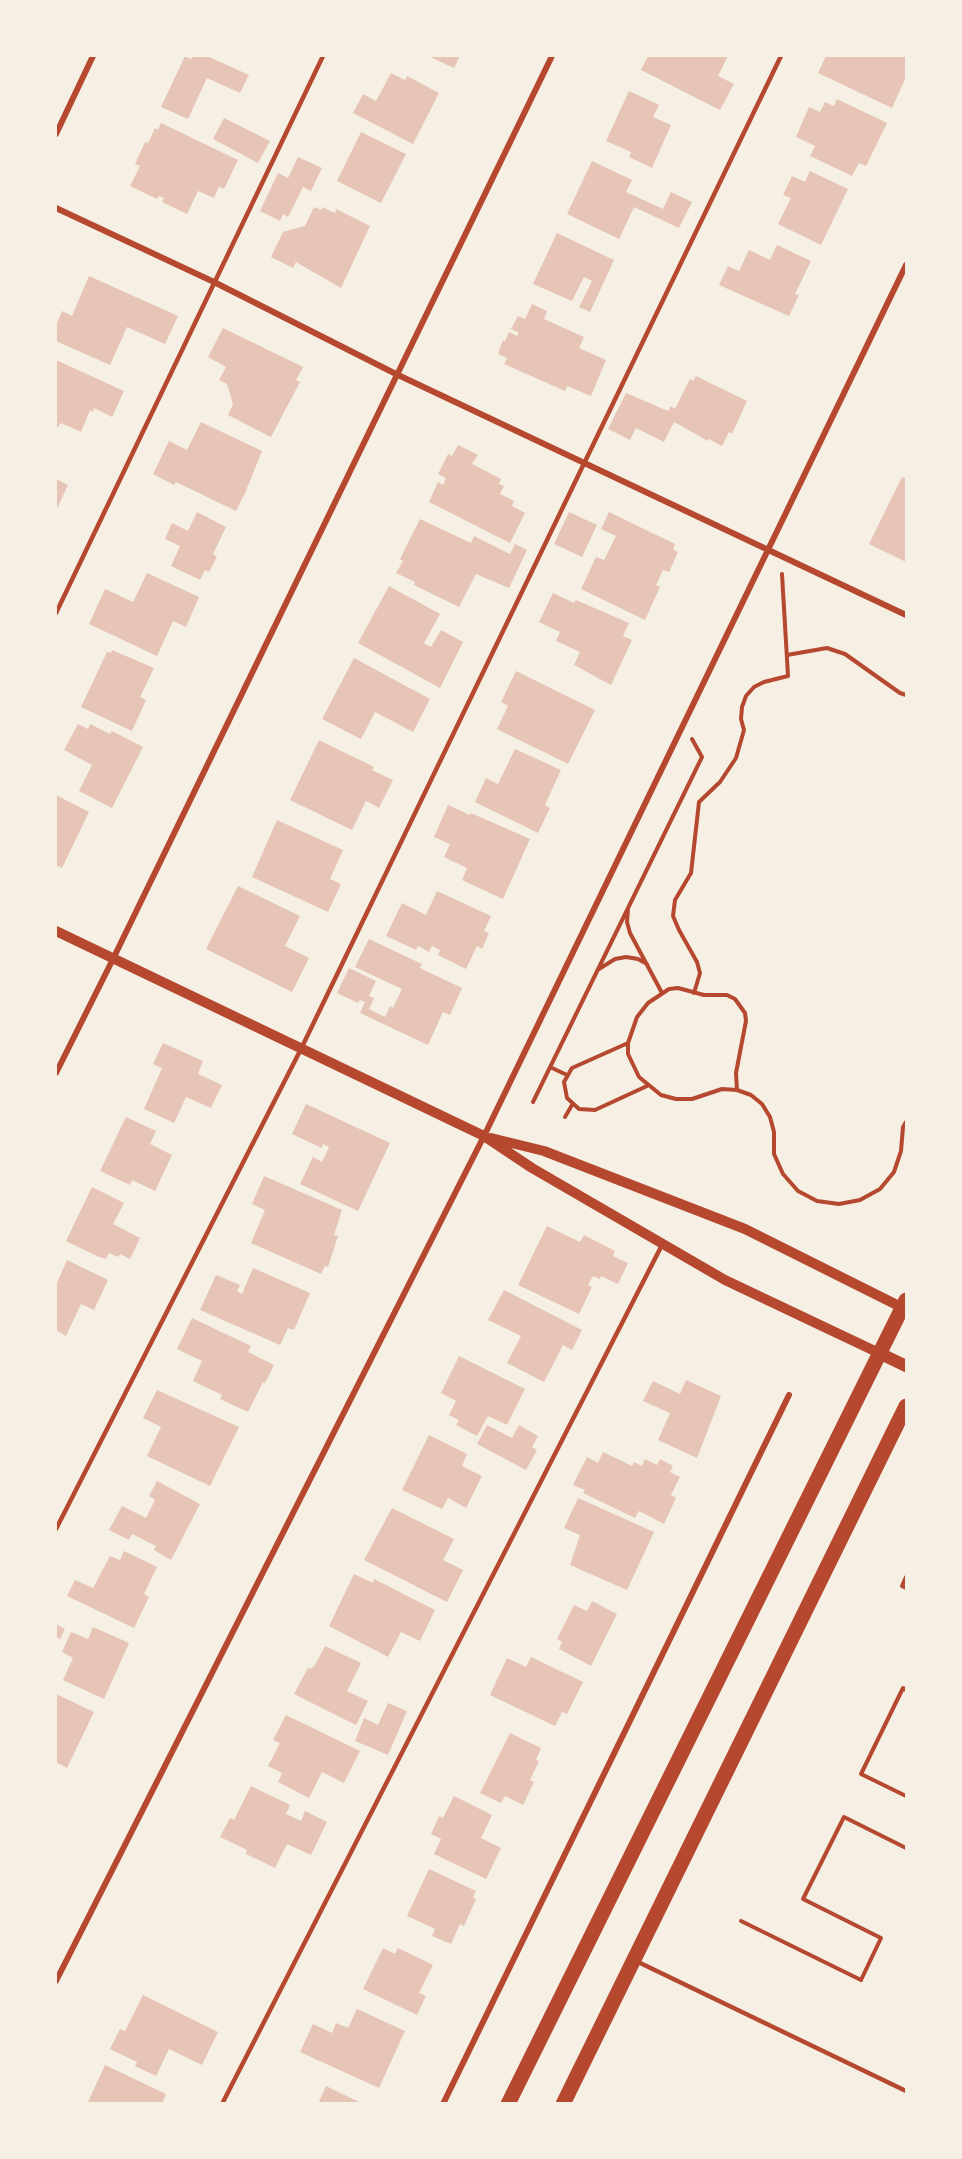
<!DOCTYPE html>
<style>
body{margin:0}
#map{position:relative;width:962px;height:2159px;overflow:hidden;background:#f6efe4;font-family:"Alegreya Sans",sans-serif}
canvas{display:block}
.frame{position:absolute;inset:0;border:57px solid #f6efe4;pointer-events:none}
</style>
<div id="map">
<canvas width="962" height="2159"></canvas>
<div class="frame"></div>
</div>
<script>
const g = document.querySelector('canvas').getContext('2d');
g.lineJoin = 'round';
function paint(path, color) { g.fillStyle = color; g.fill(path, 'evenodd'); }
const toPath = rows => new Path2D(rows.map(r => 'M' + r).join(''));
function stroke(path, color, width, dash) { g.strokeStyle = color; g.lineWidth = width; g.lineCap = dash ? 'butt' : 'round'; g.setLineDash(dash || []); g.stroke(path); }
paint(toPath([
 [185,56,191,59,193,56,207,56,249,75,240,93,207,78,188,119,161,107],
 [428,56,460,56,454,68],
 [648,56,728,56,718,76,734,84,720,110,641,70],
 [826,56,906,56,905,64,906,65,906,77,892,108,818,73],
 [391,73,405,80,407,76,439,93,413,144,353,113,363,94,376,101],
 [629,91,659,105,653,117,671,125,652,168,629,157,631,152,606,141],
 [837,99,887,123,866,166,859,163,852,176,810,156,815,146,796,137,809,107,820,112,825,102,834,106],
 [224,118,270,141,258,163,213,139],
 [161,123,238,160,224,189,219,187,214,198,198,191,187,214,162,202,164,198,159,196,157,199,130,186,140,166,135,164,145,142,148,143,155,128,158,130],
 [361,132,406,154,381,203,337,181],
 [298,157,322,168,311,191,303,187,288,217,283,214,280,221,260,211,278,173,288,178],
 [592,161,632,180,626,192,663,209,671,192,692,202,679,228,634,207,619,239,567,214],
 [810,171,848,189,821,245,778,224,791,198,783,195,792,176,805,182],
 [314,207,321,210,322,207,335,213,336,209,370,226,341,288,296,262,293,268,271,257,283,232,305,226],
 [557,233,614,260,590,312,579,307,592,281,584,277,572,301,533,284],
 [777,245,811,261,795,294,799,295,789,316,719,285,728,266,739,271,749,250,770,260],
 [89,276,178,316,165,344,127,327,110,365,56,341,56,325,62,311,72,316],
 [532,304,547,311,544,319,584,337,579,348,606,360,591,396,567,386,565,391,504,364,507,358,498,354,503,340,505,341,509,332,517,336,519,333,511,329,518,316,525,319],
 [223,328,303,367,296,380,300,382,271,437,228,415,233,404,227,384,219,380,226,367,208,357],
 [56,360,124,391,112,417,94,408,93,412,90,410,81,432,61,423,58,427,56,426],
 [696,376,747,401,732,434,729,432,722,446,709,439,708,441,674,422,664,442,636,428,630,440,608,429,626,393,668,411,671,406,675,409,690,379,693,381],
 [201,422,262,451,245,493,236,511,176,482,174,485,153,474,169,441,187,450],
 [458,445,478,455,472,464,501,479,499,484,504,486,500,494,514,501,512,506,525,513,510,543,429,502,438,482,443,485,446,478,438,474,448,454,452,456],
 [902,477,906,479,906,562,869,544],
 [56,479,68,485,56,511],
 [197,512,226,527,213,554,217,557,209,572,205,570,200,580,171,566,180,546,165,539,172,523,188,531],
 [569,512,597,525,582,557,554,544],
 [609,512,675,544,673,549,678,552,669,572,663,570,656,585,660,587,645,620,581,589,596,557,604,560,616,536,601,529],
 [420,519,471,543,474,536,510,554,515,544,527,550,509,588,476,574,459,607,414,585,415,582,396,573,403,561,400,559],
 [147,573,199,597,186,627,173,621,157,656,89,624,105,589,133,602],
 [389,586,440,614,424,643,431,647,441,630,463,642,440,688,358,643],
 [553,593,574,603,576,600,629,623,623,636,632,640,611,685,574,665,580,652,556,641,560,632,539,622],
 [112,650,154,668,140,697,146,700,132,731,81,707,107,652,111,653],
 [354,658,430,699,413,732,375,712,361,739,322,719],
 [516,671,595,710,568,764,497,729,508,706,501,702],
 [78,724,88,729,90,724,110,734,112,731,143,747,112,808,79,791,92,765,64,750],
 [319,740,374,767,372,770,393,780,379,808,366,801,352,830,290,800],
 [515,749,561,770,545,805,550,808,538,833,475,802,486,778,498,784],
 [56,795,89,812,62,868,56,865],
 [448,805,470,815,471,813,530,839,503,899,462,880,467,868,444,857,450,844,434,837],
 [277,820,343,850,330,879,341,884,328,912,252,877],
 [238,886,300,916,285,946,309,958,292,992,206,949],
 [437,891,491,916,484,931,489,933,482,949,477,946,466,969,438,955,440,950,432,946,429,952,418,946,416,950,386,936,402,903,426,915],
 [369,939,422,964,420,968,462,988,450,1015,443,1012,428,1045,360,1013,365,1002,360,1000,358,1003,337,993,349,968,376,981,369,996,374,998,369,1009,385,1017,390,1006,393,1008,402,989,355,967],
 [163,1043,203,1061,198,1074,222,1085,211,1108,186,1097,174,1123,144,1109,162,1068,153,1064],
 [306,1104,390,1143,358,1211,300,1184,313,1157,322,1162,329,1147,323,1144,322,1148,292,1134],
 [126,1117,156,1131,150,1144,172,1155,155,1191,132,1180,130,1185,100,1171],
 [264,1176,342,1210,334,1235,338,1236,328,1267,325,1266,321,1274,251,1243,265,1210,252,1204],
 [92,1187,124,1203,113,1224,140,1238,130,1259,120,1254,118,1257,109,1253,106,1259,99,1257,66,1241],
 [547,1226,580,1242,584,1235,615,1251,613,1256,628,1263,618,1284,601,1276,600,1279,593,1276,588,1285,592,1287,579,1314,518,1285],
 [67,1260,108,1280,94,1310,81,1304,66,1336,56,1330,56,1285],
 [253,1268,310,1293,294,1330,288,1328,280,1345,200,1310,216,1275,240,1285,237,1291,242,1294],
 [504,1290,582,1330,572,1350,563,1345,544,1382,507,1363,521,1336,488,1320],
 [192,1318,251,1346,248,1352,274,1365,265,1383,263,1382,248,1412,220,1399,222,1395,193,1381,202,1361,177,1349],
 [459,1356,525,1389,507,1425,488,1416,477,1436,456,1425,459,1420,449,1415,456,1401,441,1393],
 [686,1380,721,1396,697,1458,658,1440,670,1413,643,1401,653,1381,680,1394],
 [157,1390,239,1427,210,1486,147,1456,161,1427,143,1418],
 [487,1425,512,1438,519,1425,538,1436,532,1447,537,1450,526,1470,477,1444],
 [429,1435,467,1454,462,1466,482,1476,466,1508,448,1498,442,1509,402,1490],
 [603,1452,632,1466,634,1462,642,1466,645,1459,657,1465,660,1459,673,1466,670,1472,680,1477,671,1495,676,1498,664,1524,639,1511,635,1518,583,1493,585,1490,573,1485,587,1457,598,1463],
 [157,1481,200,1504,171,1560,154,1550,156,1546,132,1534,129,1540,109,1530,122,1506,146,1518,155,1500,149,1496],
 [578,1498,654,1532,627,1590,570,1565,580,1535,564,1528],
 [392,1508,454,1539,443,1560,463,1570,447,1602,364,1560],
 [124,1551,157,1567,144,1594,149,1597,134,1628,67,1596,75,1580,93,1588,110,1556,120,1560],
 [354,1574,373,1583,374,1579,435,1610,420,1641,401,1632,388,1657,329,1626],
 [592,1601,617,1614,591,1666,559,1649,562,1642,557,1639,574,1605,587,1611],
 [56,1624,65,1629,60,1639,56,1637],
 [93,1627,129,1643,104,1699,63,1680,73,1658,62,1652,71,1632,88,1639],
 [325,1646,361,1663,347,1691,368,1701,356,1725,294,1694,308,1668,311,1669,315,1665],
 [531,1657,583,1682,567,1714,562,1712,555,1726,490,1695,507,1658,526,1667],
 [56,1694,94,1712,67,1768,56,1762],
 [388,1703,407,1711,388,1755,355,1741,364,1718,378,1725],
 [286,1715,360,1751,344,1783,322,1772,309,1798,278,1782,282,1773,268,1766,280,1743,273,1740],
 [510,1733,541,1748,536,1760,539,1761,530,1780,534,1782,523,1805,505,1796,501,1803,480,1793],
 [251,1786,290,1805,286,1814,301,1821,305,1811,327,1822,311,1855,287,1844,275,1868,246,1854,247,1850,220,1837,230,1818,234,1820],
 [454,1796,492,1815,481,1838,501,1848,486,1879,434,1854,441,1839,431,1834,439,1816,443,1818],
 [429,1869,476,1891,473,1897,476,1899,464,1926,460,1924,451,1944,432,1936,435,1929,407,1916],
 [383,1948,395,1954,398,1948,433,1965,419,1993,426,1996,417,2015,363,1989],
 [143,1995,218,2032,202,2065,169,2049,156,2076,135,2066,137,2062,110,2049,120,2029,125,2031],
 [357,2009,405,2031,379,2088,300,2052,313,2024,332,2033,336,2023,348,2028],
 [105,2065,166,2094,162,2104,87,2104],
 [326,2086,363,2104,318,2104]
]), '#e6c5b7');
stroke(toPath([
 [787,655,827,648,845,654,900,693,906,695],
 [628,909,627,922,630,933,662,993],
 [599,969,615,959,626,957,638,959,647,964],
 [694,993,700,973,697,962,679,930,673,916,675,900,691,873,699,802,720,782,736,758,744,730,741,719,742,707,746,696,754,687,764,682,788,676,782,574],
 [628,1043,572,1068,564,1082,567,1098,579,1109,595,1110,647,1086],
 [550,1067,567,1075],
 [737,1090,736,1073,746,1021,745,1013,735,999,727,995,704,995,678,988,669,989,648,1003,637,1017,628,1043,628,1054,639,1077,661,1095,676,1099,692,1099,722,1089,737,1090,751,1095,762,1104,770,1117,774,1132,774,1154,783,1174,798,1191,817,1201,839,1204,860,1200,880,1189,894,1172,901,1151,903,1127,906,1122],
 [533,1102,702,757,692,739],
 [565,1117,572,1105],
 [906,1577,902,1586,906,1588],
 [906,1690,903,1688,861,1774,906,1796],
 [741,1921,861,1980,881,1938,803,1899,844,1817,906,1848]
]), '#b5482f', 4);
stroke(toPath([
 [56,613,323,56],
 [56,1529,301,1049,781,56],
 [636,1961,906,2091],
 [222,2104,662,1245]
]), '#b5482f', 4.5);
stroke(toPath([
 [56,134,93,56],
 [56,208,214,282,396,374,906,615],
 [56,1073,113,959,552,56],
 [56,1981,484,1136,906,265],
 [443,2104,789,1395]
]), '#b5482f', 6);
stroke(toPath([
 [56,931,484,1136,532,1168,725,1280,879,1353],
 [491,1138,544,1151,745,1229,903,1308]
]), '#b5482f', 10);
stroke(toPath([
 [879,1353,906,1366]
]), '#b5482f', 12);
stroke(toPath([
 [508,2104,906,1300],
 [563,2104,906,1406]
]), '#b5482f', 15);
</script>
